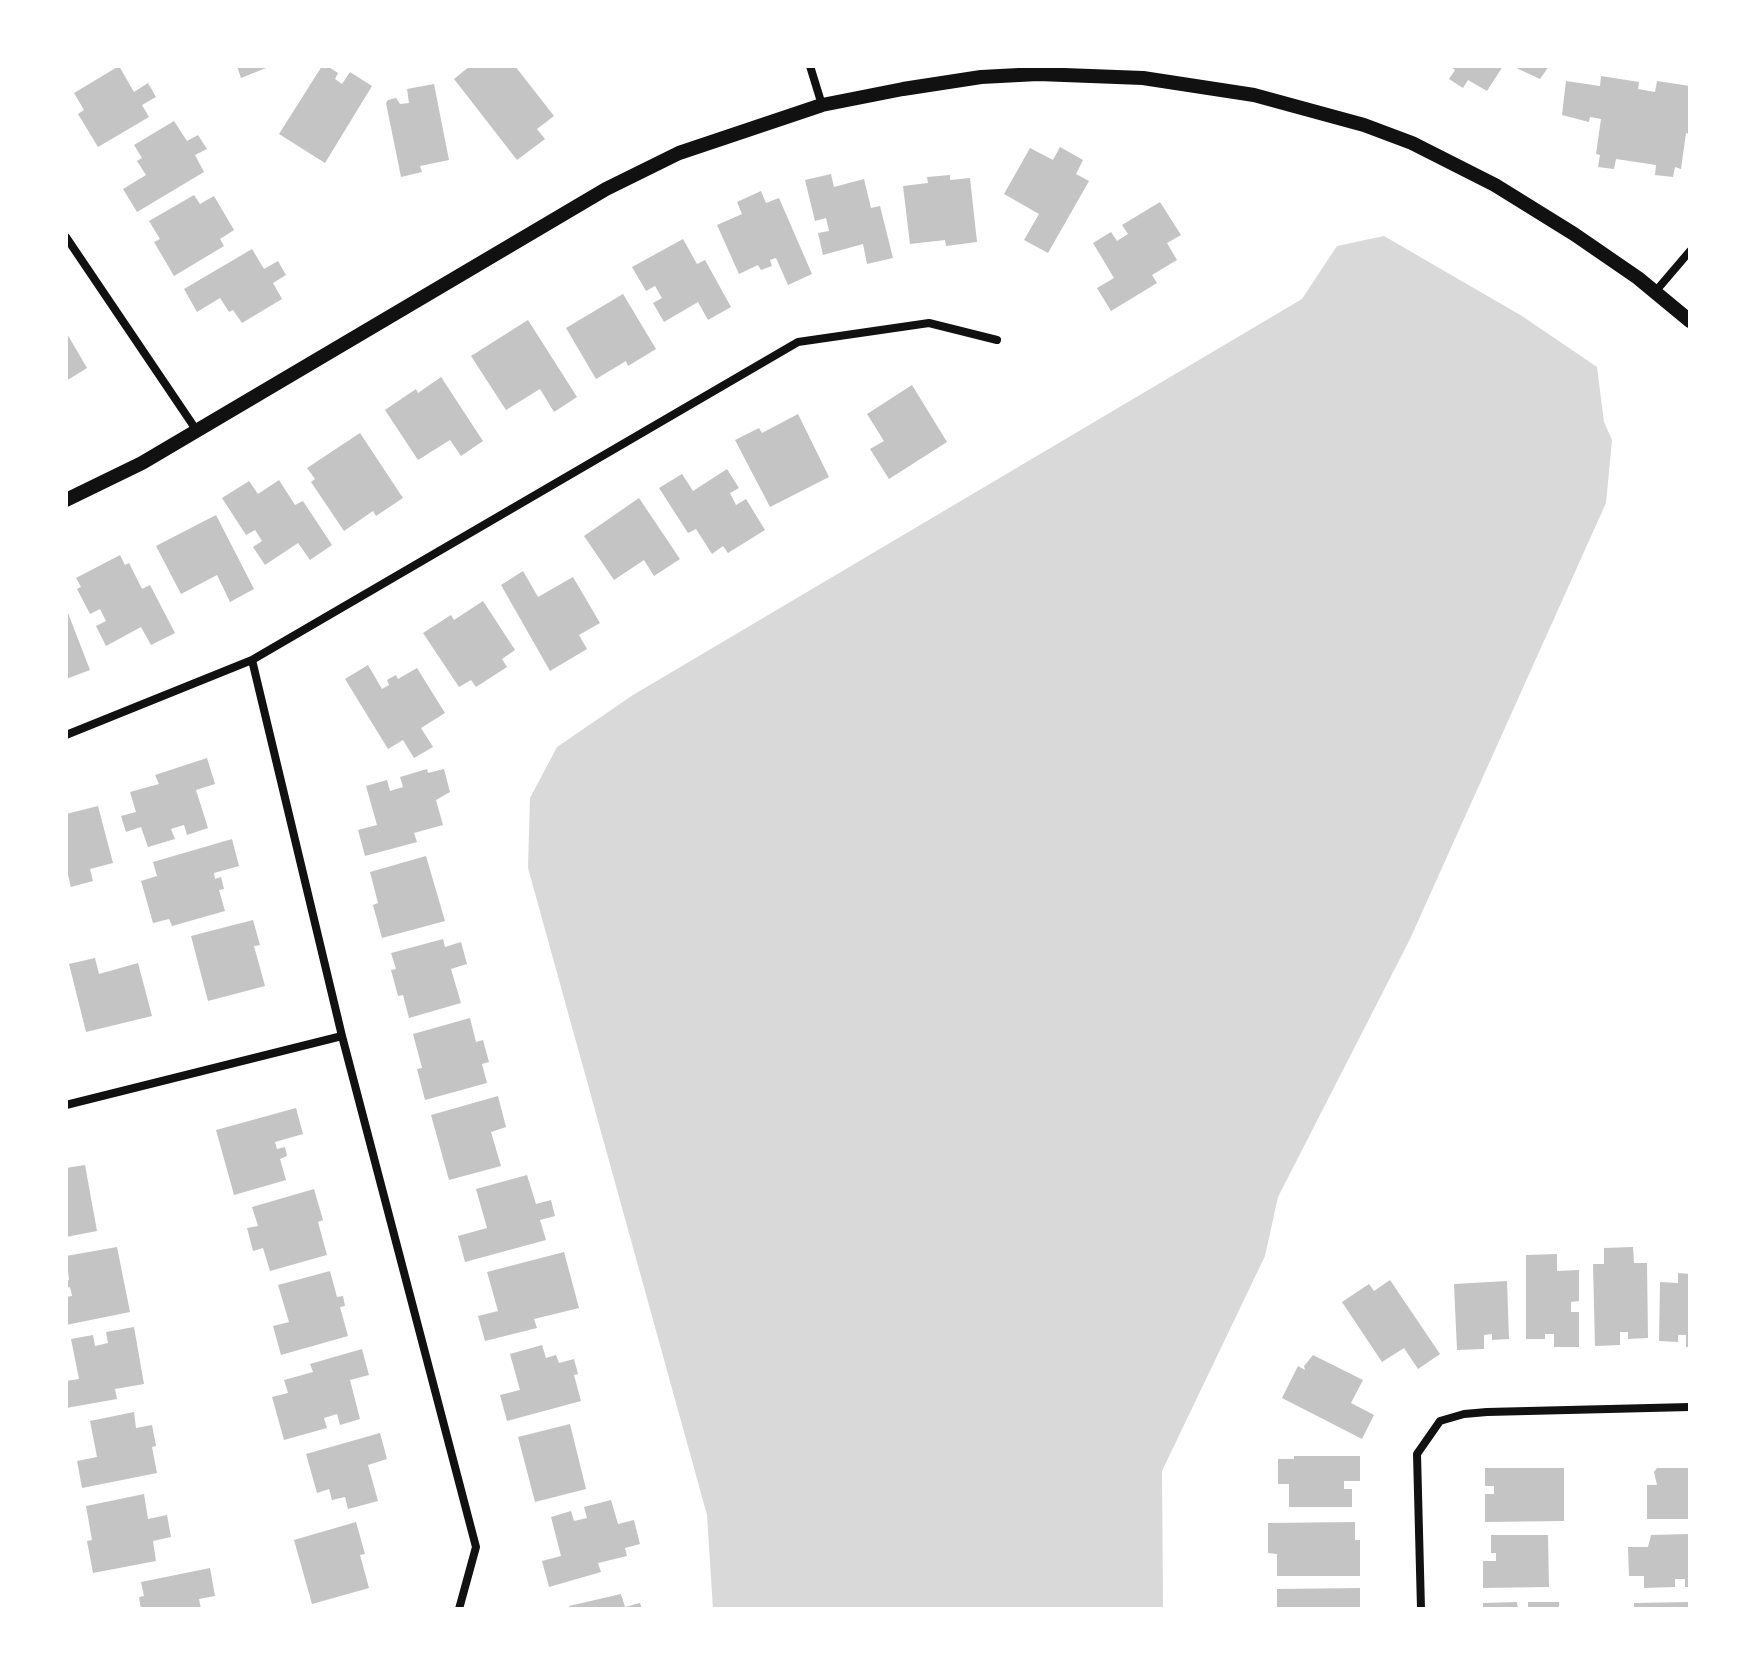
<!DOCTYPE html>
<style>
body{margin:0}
#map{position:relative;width:1756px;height:1675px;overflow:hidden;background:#fff;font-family:"Zilla Slab",serif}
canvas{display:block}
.frame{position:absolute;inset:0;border:68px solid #fff;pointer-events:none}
</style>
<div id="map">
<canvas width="1756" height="1675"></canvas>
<div class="frame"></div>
</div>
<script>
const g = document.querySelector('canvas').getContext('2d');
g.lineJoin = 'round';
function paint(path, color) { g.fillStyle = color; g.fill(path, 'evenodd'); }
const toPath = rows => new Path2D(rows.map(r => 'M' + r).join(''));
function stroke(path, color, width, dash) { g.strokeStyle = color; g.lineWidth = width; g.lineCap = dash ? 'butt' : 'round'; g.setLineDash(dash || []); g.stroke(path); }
paint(toPath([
 [1384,236,1522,316,1597,367,1604,422,1612,440,1606,503,1410,939,1278,1197,1265,1256,1162,1471,1163,1609,713,1609,707,1515,528,868,530,798,557,747,633,695,1302,299,1337,246]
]), '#d9d9d9');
paint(toPath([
 [119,66,134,92,148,83,156,97,142,105,149,117,98,147,78,114,84,110,74,93],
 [237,66,271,66,241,78],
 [322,66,327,66,338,73,335,79,342,84,350,72,372,86,325,163,279,134],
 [470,66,480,68,515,66,554,116,537,129,545,139,517,160,454,79],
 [1449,66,1503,66,1487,91,1468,80,1463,88,1449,79,1455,70],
 [1512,66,1549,66,1540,79],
 [1601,76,1639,82,1638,89,1655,92,1657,81,1690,86,1690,134,1686,133,1681,169,1675,167,1673,177,1655,175,1656,165,1616,159,1614,169,1598,167,1600,155,1596,154,1601,119,1590,117,1589,122,1562,115,1566,81,1600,86],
 [434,84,449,160,420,166,422,172,401,177,386,103,388,100,396,98,400,104,409,103,407,89],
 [174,121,187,141,198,135,207,149,195,155,204,172,137,212,123,189,146,175,137,161,142,158,134,145],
 [1060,147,1083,160,1076,174,1089,181,1048,253,1024,240,1039,214,1004,194,1030,148,1053,160],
 [831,174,834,187,864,179,871,208,880,206,893,258,867,264,863,244,823,255,818,233,829,231,826,218,815,221,805,180],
 [950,175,950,180,970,178,977,242,946,246,945,240,910,244,903,186,928,183,927,177],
 [761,191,766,203,779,198,812,274,788,285,776,258,770,260,772,266,761,270,758,265,739,274,717,225,742,214,737,202],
 [194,195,200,204,214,196,234,230,220,239,224,246,174,276,154,242,160,239,149,221],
 [1160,202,1181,235,1167,243,1177,260,1152,275,1157,283,1111,311,1097,288,1114,278,1093,243,1111,232,1117,241,1128,234,1122,225],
 [683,239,697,264,705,260,731,307,708,320,698,302,664,322,653,303,662,298,655,286,646,291,632,267],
 [252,249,264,269,278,261,286,275,273,283,282,299,242,323,233,310,229,312,220,298,197,312,184,289],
 [623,294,656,349,628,366,626,361,596,379,566,328],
 [528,320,577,397,554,412,540,389,506,410,471,356],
 [66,332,87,368,66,381],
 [441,377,483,441,461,456,450,440,418,460,385,410,416,389,418,393],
 [912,385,947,442,889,479,870,449,884,441,867,414],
 [798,414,829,477,770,507,735,440,759,428,762,433],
 [360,433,403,498,376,516,373,511,344,531,311,482,315,479,307,468],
 [727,469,739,488,730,493,736,505,746,499,765,530,728,553,723,546,712,554,696,529,688,533,659,488,682,474,693,491],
 [279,480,295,505,303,501,332,545,310,560,298,543,265,565,253,547,262,541,255,530,246,535,222,498,249,481,258,494],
 [639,498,680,559,654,576,644,560,614,580,584,536],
 [216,515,254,589,230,602,217,575,181,594,156,546],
 [120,555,125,565,129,563,142,589,150,585,175,633,151,645,141,627,106,646,96,626,106,621,100,609,90,614,77,589,81,587,76,578],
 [523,571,538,597,573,577,600,623,579,635,587,649,550,671,501,585],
 [483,601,515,650,502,659,507,667,476,687,471,680,459,687,423,633,451,615,454,620],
 [66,608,90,670,66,679],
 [368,665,382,689,389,685,387,680,396,675,398,679,417,668,445,713,421,728,433,747,414,758,403,740,388,749,345,679],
 [207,758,215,784,196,790,208,828,187,835,184,825,171,829,175,839,148,847,141,827,126,832,121,816,136,812,130,792,159,784,155,775],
 [427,769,428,773,444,769,450,792,436,800,443,825,414,833,417,842,365,856,358,830,377,825,366,786,387,780,390,791,403,787,400,777],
 [98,806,113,863,90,869,93,881,71,887,68,875,66,876,66,814],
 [232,839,239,866,214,873,215,879,221,877,224,889,219,890,225,911,172,926,169,919,153,923,141,881,157,876,153,862],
 [426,856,445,921,382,938,373,905,378,903,370,872],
 [253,920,260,945,254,946,265,986,208,1001,191,936],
 [443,939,445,947,461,942,467,964,451,969,461,1003,409,1018,403,995,398,996,391,970,396,969,391,953],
 [95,958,99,974,138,963,152,1016,86,1032,69,964],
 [470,1018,476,1042,483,1040,489,1062,482,1064,487,1083,425,1100,417,1069,422,1068,413,1034],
 [498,1096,506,1127,491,1132,501,1166,449,1180,431,1115],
 [296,1108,303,1134,275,1142,277,1149,285,1147,287,1156,280,1159,286,1180,234,1195,216,1130],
 [85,1165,97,1231,66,1237,66,1168],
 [527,1175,536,1204,551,1200,555,1216,540,1220,546,1240,465,1262,458,1236,487,1228,476,1189],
 [314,1189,323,1220,318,1222,327,1255,270,1271,263,1248,253,1251,247,1228,258,1226,252,1207],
 [117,1247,130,1312,66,1325,66,1297,72,1296,70,1287,66,1288,66,1281,69,1280,66,1256],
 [1633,1247,1634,1263,1647,1263,1648,1338,1628,1339,1628,1332,1620,1332,1620,1345,1595,1346,1593,1264,1604,1264,1604,1248],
 [564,1252,579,1308,534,1319,537,1328,485,1341,478,1316,498,1311,487,1272],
 [1557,1254,1557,1271,1579,1270,1579,1301,1571,1302,1571,1312,1579,1312,1579,1347,1554,1347,1554,1334,1545,1334,1545,1339,1526,1339,1526,1255],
 [330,1271,337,1297,343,1296,345,1306,340,1307,348,1336,281,1355,273,1326,289,1322,278,1285],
 [1678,1273,1690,1274,1690,1347,1686,1347,1686,1335,1678,1335,1678,1342,1659,1341,1660,1282,1678,1283],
 [1390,1280,1440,1354,1418,1369,1404,1348,1382,1362,1342,1302,1369,1284,1374,1291],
 [1507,1281,1509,1339,1492,1340,1492,1334,1484,1335,1484,1349,1457,1350,1454,1284],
 [134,1327,144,1384,115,1389,117,1399,66,1408,66,1381,79,1379,71,1339,93,1335,95,1346,108,1343,106,1332],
 [542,1345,546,1358,556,1355,559,1363,574,1359,578,1374,574,1375,581,1401,507,1421,500,1395,520,1390,510,1354],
 [362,1349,369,1375,350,1380,360,1419,340,1425,337,1414,324,1418,327,1428,284,1440,272,1397,288,1393,284,1380,313,1372,310,1364],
 [1313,1355,1363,1380,1351,1403,1374,1415,1362,1439,1282,1398,1298,1366,1305,1370,1304,1366],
 [134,1412,136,1428,152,1425,156,1446,152,1447,157,1473,82,1488,77,1461,97,1457,90,1421],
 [570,1424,586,1489,535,1502,518,1437],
 [380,1433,387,1459,368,1465,378,1501,348,1509,345,1497,332,1500,329,1489,317,1493,306,1454],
 [1294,1456,1360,1456,1360,1481,1344,1481,1344,1489,1352,1489,1352,1507,1289,1507,1289,1484,1278,1484,1278,1459,1294,1459],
 [1485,1468,1564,1468,1564,1521,1485,1522,1485,1494,1494,1494,1494,1486,1485,1486],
 [1657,1468,1690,1468,1690,1519,1647,1519,1647,1485,1657,1485,1654,1472],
 [144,1494,148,1519,167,1515,171,1537,153,1541,156,1561,93,1573,87,1541,92,1540,86,1506],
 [611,1500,618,1524,634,1520,640,1544,625,1548,627,1556,598,1563,601,1572,549,1587,542,1561,561,1556,551,1517,571,1511,574,1521,587,1518,584,1507],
 [356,1522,365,1554,360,1555,369,1588,312,1604,294,1540],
 [1355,1522,1355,1540,1360,1540,1360,1576,1277,1576,1277,1554,1268,1553,1268,1523],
 [1690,1534,1690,1587,1685,1587,1685,1579,1675,1579,1675,1587,1644,1588,1644,1576,1629,1576,1628,1547,1648,1547,1651,1535],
 [1491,1535,1548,1535,1549,1587,1483,1588,1483,1561,1496,1561,1496,1553,1491,1553],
 [210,1568,215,1596,199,1599,201,1609,141,1609,139,1597,144,1596,141,1582],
 [1360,1588,1360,1609,1277,1609,1277,1589],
 [621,1594,625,1607,640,1603,642,1609,570,1609,569,1606],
 [1517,1602,1518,1609,1483,1609,1483,1603],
 [1528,1602,1559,1602,1559,1609,1528,1609],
 [1690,1602,1690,1609,1634,1609,1634,1603]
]), '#c4c4c4');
stroke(toPath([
 [810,66,822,105],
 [66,237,197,431],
 [1655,292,1690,251],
 [252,660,342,1036,476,1547,459,1609],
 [66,735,252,660,798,342,929,323,997,340],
 [66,1105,342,1036],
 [1421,1609,1417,1454,1440,1421,1464,1414,1487,1412,1690,1407]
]), '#111', 8);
stroke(toPath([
 [66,500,142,463,606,189,679,153,822,105,903,89,981,77,1038,74,1143,78,1254,95,1364,125,1412,143,1495,185,1574,234,1638,278,1690,321]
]), '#111', 14);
</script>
